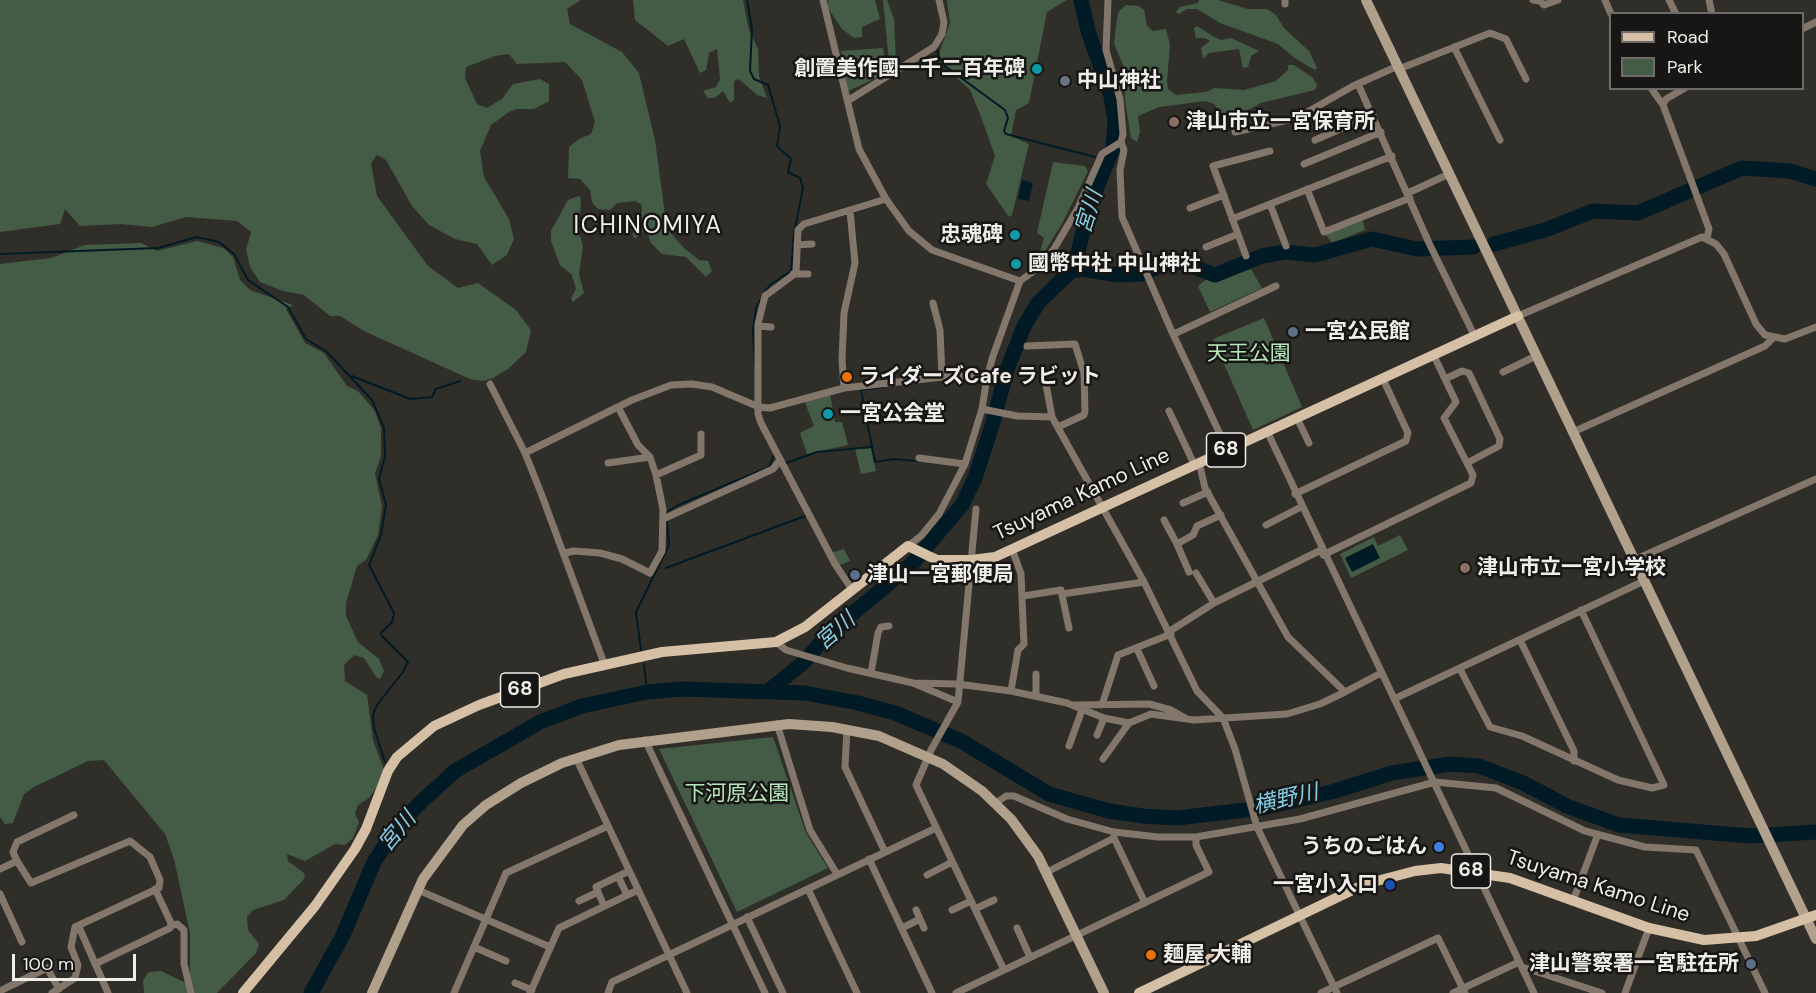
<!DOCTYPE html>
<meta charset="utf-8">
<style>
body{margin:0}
#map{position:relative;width:1816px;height:993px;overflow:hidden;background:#302e29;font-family:"DM Sans",sans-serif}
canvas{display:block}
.legend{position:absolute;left:1609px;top:12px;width:195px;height:78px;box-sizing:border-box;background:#171614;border:2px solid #6d6c6a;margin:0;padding:8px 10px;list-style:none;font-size:18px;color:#efedea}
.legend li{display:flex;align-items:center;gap:12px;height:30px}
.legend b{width:30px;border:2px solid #6d6c6a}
.scale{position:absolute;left:12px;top:954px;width:124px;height:27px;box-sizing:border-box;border:3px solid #efedea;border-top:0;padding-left:8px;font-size:18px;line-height:21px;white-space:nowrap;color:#efedea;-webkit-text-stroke:4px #171614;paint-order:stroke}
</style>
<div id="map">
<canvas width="1816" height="993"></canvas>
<ul class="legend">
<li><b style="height:8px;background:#d6c0a5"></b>Road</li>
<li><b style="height:16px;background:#445c46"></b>Park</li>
</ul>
<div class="scale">100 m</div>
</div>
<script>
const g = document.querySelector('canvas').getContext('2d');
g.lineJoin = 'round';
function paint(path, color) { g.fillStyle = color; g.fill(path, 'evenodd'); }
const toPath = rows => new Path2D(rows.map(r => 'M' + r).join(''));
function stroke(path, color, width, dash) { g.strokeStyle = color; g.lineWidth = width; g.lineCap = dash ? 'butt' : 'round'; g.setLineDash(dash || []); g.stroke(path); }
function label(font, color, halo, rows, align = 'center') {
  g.font = font + ' "DM Sans","Noto Sans JP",sans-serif'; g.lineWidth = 5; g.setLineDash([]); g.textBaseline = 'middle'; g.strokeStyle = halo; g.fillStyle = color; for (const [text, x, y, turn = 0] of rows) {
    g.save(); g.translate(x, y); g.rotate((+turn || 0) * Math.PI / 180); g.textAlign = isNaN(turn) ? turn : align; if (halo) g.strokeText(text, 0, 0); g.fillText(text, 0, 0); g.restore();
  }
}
paint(toPath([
 [0,0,581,0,567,9,570,24,622,52,639,73,655,140,667,229,684,248,699,260,708,261,712,271,706,277,686,257,662,254,651,243,646,229,636,238,633,237,633,228,642,211,641,204,635,201,617,203,610,210,598,209,592,202,590,190,580,179,568,178,569,147,579,139,591,134,595,122,582,80,565,62,517,64,509,54,495,56,466,67,465,78,477,104,487,108,502,99,513,84,540,79,549,84,549,101,534,109,517,109,509,112,491,125,480,151,484,177,509,219,514,239,507,255,492,265,477,244,455,239,429,225,412,206,386,160,377,155,371,163,377,196,428,266,458,288,478,283,516,310,531,330,526,352,508,369,493,378,483,381,470,379,364,331,340,316,330,316,304,295,283,291,260,282,250,267,246,250,251,232,237,221,186,217,152,227,121,224,80,226,65,209,60,224,0,232],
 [633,0,743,0,749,30,758,49,759,76,767,98,757,95,739,79,734,81,734,100,730,103,723,91,715,98,708,98,703,91,716,87,720,79,717,49,709,53,706,70,700,73,684,39,668,46,635,20],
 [828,0,875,0,880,19,862,27,862,37,854,38,842,29,828,8],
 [883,0,887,0,894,19,896,61,889,62],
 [947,0,1067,0,1047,12,1029,103,1016,110,1011,136,1029,144,1012,215,1009,217,986,184,995,156,980,114,970,90,940,62,940,51,950,23],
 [1199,0,1218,0,1248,9,1267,9,1276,15,1284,28,1309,51,1317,68,1315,70,1296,59,1278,44,1220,23,1197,9,1187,9,1179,14,1176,12,1180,7,1198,3],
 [1126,5,1139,6,1144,10,1147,26,1153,31,1166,29,1170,45,1167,81,1168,89,1176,95,1206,92,1214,88,1244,90,1276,81,1288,70,1288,65,1294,65,1313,78,1317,85,1315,90,1261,103,1239,115,1223,115,1214,104,1206,101,1159,107,1138,116,1140,132,1137,142,1131,138,1125,100,1124,67,1114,44,1117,18,1119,11],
 [1197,26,1214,37,1221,40,1231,38,1259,51,1251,56,1248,67,1243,68,1239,49,1209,53,1203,59,1201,48,1210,41,1205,38,1196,38,1194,28],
 [883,48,887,73,848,91,841,51],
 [1053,162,1085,166,1088,171,1063,222,1045,251,1033,260,1032,258,1040,251,1044,238,1037,233],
 [579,196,581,199,579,233,583,246,579,274,584,293,573,302,571,298,576,289,572,275,560,265,551,241,551,231,568,200],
 [1362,217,1365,230,1332,243,1324,232],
 [197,241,223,248,233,257,240,280,250,290,293,305,286,309,305,343,324,353,347,386,358,391,375,411,381,429,381,456,375,474,382,506,378,535,366,560,357,566,346,603,346,616,358,642,379,659,384,671,380,679,376,677,364,658,354,655,344,665,345,681,367,695,373,740,384,770,377,787,369,798,358,805,355,814,359,822,353,838,345,845,335,844,305,861,287,854,288,861,304,873,305,878,284,900,253,910,247,917,248,930,259,944,256,953,217,993,144,993,143,980,149,972,161,971,184,982,190,977,190,933,174,859,165,834,104,760,88,761,34,787,24,794,13,823,5,824,0,817,0,264,51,258,85,245,141,243,157,251],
 [1251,269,1262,288,1210,312,1198,286,1209,277,1223,278],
 [1264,318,1302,407,1253,430,1213,339],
 [830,393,835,422,842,422,848,445,807,454,800,433,814,426,804,400],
 [871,448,876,471,861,474,855,449],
 [1400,535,1408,550,1351,578,1340,554,1374,537,1378,546],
 [844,549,850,561,838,566,830,553],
 [773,737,806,833,828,868,737,912,659,749]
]), '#445c46');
paint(toPath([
 [1022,180,1033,183,1029,201,1018,199],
 [1373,544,1380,558,1352,572,1345,558]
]), '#001b25');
stroke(toPath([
 [747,0,752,29,750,71,754,79,768,85,780,126,777,146,791,159,788,172,800,178,803,188,794,234,791,271,770,285,765,292],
 [937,47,938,55,945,66,1005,110,1008,118,1004,131,1006,134,1095,157],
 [0,254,158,248,197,237,219,242,234,254,248,280,288,307,306,339,327,352,372,400,384,428,385,456,379,479,386,505,381,535,369,565,394,613,392,622,381,633,382,636,408,662,403,672,377,705,373,715,374,728,385,762],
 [755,364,753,331,756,308,761,299],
 [352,376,410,399,432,397,436,389,460,381],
 [884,387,861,390,875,462,893,459,917,461],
 [786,463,817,452,872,447],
 [666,568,805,516],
 [641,650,636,612,669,545,666,513,678,505,769,467,774,455],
 [644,664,647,692]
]), '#001b25', 2);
stroke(toPath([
 [1494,244,1545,230,1593,211,1638,213,1742,168,1790,171,1816,179],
 [1071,271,1082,269,1118,275,1142,274],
 [1148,271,1175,260,1215,275,1262,256,1285,252,1315,255,1372,239,1417,249,1474,247],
 [767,692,804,662,826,636,912,564,962,505,975,478,991,429,1007,370,1024,326,1038,303,1071,271,1076,260,1090,204,1113,148,1115,122,1111,96,1088,31,1081,0],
 [311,993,343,935,374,862,397,827,422,801,455,771,540,722,582,706,647,692,681,689,805,693,858,703,895,713,961,741,1049,794,1109,811,1143,816,1177,818,1263,808,1335,791,1392,773,1450,764,1479,766,1523,783,1569,807,1619,825,1750,836,1816,832]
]), '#001b25', 15);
stroke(toPath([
 [823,0,859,149,886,199,909,231,932,250,1020,281],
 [1285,0,1285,4],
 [1533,0,1540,1,1544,5,1558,0],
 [1605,0,1611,14],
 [1669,0,1676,14],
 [1709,0,1712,14],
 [1802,29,1816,22],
 [1454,47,1500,140],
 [1399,69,1490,33,1506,39,1526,79],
 [1358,84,1429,243,1475,337],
 [1651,88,1663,105,1695,191,1709,229,1707,238],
 [849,100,934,47,942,34,944,22,939,0],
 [1663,105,1666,99,1685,88],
 [1235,132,1297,118,1353,86,1398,66],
 [1315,140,1373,115],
 [1121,142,1124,150,1120,170,1122,217,1172,332,1227,449],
 [1304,164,1381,132],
 [1307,189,1324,232,1410,198],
 [1408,193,1449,174],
 [1270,204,1286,246],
 [1190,208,1224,195],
 [1232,219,1392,156],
 [797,245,812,244],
 [1206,247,1238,234],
 [1246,256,1213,166,1270,151],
 [793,274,808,274],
 [933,303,940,330,942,377],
 [1518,316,1702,237,1716,244,1724,254,1756,324,1765,335,1785,339,1816,327],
 [758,326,771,327],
 [1174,334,1276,286],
 [1027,346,1075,344,1084,373,1085,411,1084,415,1058,427],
 [1503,372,1536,356],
 [1445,379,1462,371,1469,373,1500,439,1499,446,1467,463],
 [490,384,525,453,541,493,605,666],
 [1046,384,1052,417],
 [844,388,842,359,844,313,855,263,850,211],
 [982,409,1017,416,1052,417,1144,582,1197,691,1223,718,1235,749,1257,827,1337,993],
 [1169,411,1194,464],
 [1297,418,1309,443],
 [1267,431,1534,993],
 [1573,432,1765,346,1773,338],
 [525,453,632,400,671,385,692,384,712,387,759,407,770,408,844,388,952,376,987,377],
 [919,458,965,464],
 [1199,462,1205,488,1288,637,1345,692,1381,673],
 [608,463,650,457],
 [656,475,701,455,701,434],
 [1295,494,1406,441,1408,433,1383,379],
 [1183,503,1208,492],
 [976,509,958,702,931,750,916,785,1004,970],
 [663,519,773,469,780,460],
 [1164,520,1177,544,1193,535,1197,526,1221,515],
 [1266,525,1301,507],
 [1177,544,1189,572],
 [908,546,921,536,939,514,965,464,982,409,987,377,993,356,1020,281,1038,268,1054,249,1078,208,1102,154,1121,142,1123,134,1120,99,1106,50,1108,0],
 [565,553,574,551,600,553,622,559,650,573,662,551,663,509,656,475,650,457,638,445,618,407],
 [1323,555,1471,483,1473,475,1444,418,1456,402,1434,356],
 [1634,560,1816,479],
 [1196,573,1214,603],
 [851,588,835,564,761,423,758,414,758,324,765,296,796,273,798,230,804,224,886,199],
 [1062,594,1144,582],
 [1023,596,1061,590,1069,628],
 [1170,631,1214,603,1321,550],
 [1520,640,1574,751,1574,761],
 [776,642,786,650,847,668,913,683,958,702],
 [1137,649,1154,686],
 [1460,669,1490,727,1522,736,1618,780,1652,788,1664,785,1581,610],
 [871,673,878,633,881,627,889,626],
 [913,683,957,684,1011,691,1067,703,1104,718,1129,723,1151,714,1194,720,1287,714,1320,704,1345,692],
 [1011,691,1018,650,1024,644,1021,574,1012,549],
 [1036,696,1036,674],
 [1394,699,1644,581],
 [1075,705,1149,704,1171,710,1187,719],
 [1102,705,1118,655,1171,634],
 [777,724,810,830,837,874],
 [847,729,845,767,885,852],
 [1097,735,1104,718],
 [645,740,765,993],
 [1069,746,1082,710],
 [576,758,687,993],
 [1103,759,1129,723],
 [996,803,1006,796,1014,796,1067,819,1114,832,1158,837,1196,837,1300,819,1435,782,1496,788,1585,831,1645,847,1696,850,1765,993],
 [1114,832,1114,838,1145,903],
 [869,859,932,993],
 [17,861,13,852,17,842,74,815],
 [0,869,17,861,31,883,130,841,150,857,160,880,159,888,75,927,71,947,78,965,75,978,52,993],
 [1047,872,1114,838],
 [927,875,952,862],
 [618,876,627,895],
 [808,889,857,993],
 [418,890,550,947],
 [0,894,22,942],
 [579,901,598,892],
 [1573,901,1598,834],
 [604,906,596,887,629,871],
 [975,909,994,900],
 [916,910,924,928],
 [952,910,971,901],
 [747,917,783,993],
 [171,926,177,924,184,930,184,964,191,993],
 [79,927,108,993],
 [902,928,920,919],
 [1017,928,1030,957],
 [474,947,506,961],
 [95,964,170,928,171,923,155,889],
 [1522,967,1602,993],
 [515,983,532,990],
 [0,991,47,968,59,989],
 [454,993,506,873,608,826],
 [530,993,559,928,638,890],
 [608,993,612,982,936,828],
 [956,993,1209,872,1196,845,1196,837],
 [1321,993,1438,938,1465,993],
 [1453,993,1519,962],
 [1625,993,1649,928]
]), '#82776a', 7);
stroke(toPath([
 [1366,0,1816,939],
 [372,993,423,879,463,825,486,805,521,783,562,763,619,745,789,724,832,727,879,736,943,764,982,791,1011,819,1038,856,1104,993]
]), '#b1a08c', 10);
stroke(toPath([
 [243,993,315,906,355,849,366,829,388,771,397,757,434,726,479,705,564,674,662,652,776,642,805,627,908,546,937,560,971,560,995,557,1518,316],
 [1139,993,1365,884,1415,871,1441,868,1510,878,1649,928,1704,940,1756,936,1816,915]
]), '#d6c0a5', 10);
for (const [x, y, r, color] of [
 [1037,69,6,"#0f9aa8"],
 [1065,81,6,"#6b7280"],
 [1174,122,6,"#8d6e63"],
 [1015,235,6,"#0f9aa8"],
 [1016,264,6,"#0f9aa8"],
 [1293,332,6,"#5c6f8a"],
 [847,377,6,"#e8710a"],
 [828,414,6,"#0f9aa8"],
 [1465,568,6,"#8d6e63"],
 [855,575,6,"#5c6f8a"],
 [1439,847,6,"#3f7fe0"],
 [1390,885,6,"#1a4fb4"],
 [1151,955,6,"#e8710a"],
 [1751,964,6,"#5c6f8a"]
]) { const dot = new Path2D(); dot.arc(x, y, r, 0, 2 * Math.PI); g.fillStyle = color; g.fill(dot); stroke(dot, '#171614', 2); }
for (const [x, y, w] of [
 [1226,450,39],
 [520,690,39],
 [1471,871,39]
]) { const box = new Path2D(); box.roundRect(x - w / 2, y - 17, w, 34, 4.5); g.fillStyle = '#171614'; g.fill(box); stroke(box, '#efedea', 1.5); }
label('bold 20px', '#efedea', null, [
 ["68",1226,450],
 ["68",520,690],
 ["68",1471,871]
]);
label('bold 21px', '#efedea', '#171614', [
 ["創置美作國一千二百年碑",1025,69,"right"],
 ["中山神社",1077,81],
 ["津山市立一宮保育所",1186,122],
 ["忠魂碑",1003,235,"right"],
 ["國幣中社 中山神社",1028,264],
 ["一宮公民館",1305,332],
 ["ライダーズCafe ラビット",859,377],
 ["一宮公会堂",840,414],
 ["津山市立一宮小学校",1477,568],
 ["津山一宮郵便局",867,575],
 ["うちのごはん",1427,847,"right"],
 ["一宮小入口",1378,885,"right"],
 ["麺屋 大輔",1163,955],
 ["津山警察署一宮駐在所",1739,964,"right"]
], 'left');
label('21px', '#b4e7b9', '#171614', [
 ["天王公園",1249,354],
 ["下河原公園",737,794]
]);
label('21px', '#efedea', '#171614', [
 ["Tsuyama Kamo Line",1082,495,-25],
 ["Tsuyama Kamo Line",1598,887,18]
]);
label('italic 22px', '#84cde7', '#171614', [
 ["宮川",1090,212,-73],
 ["宮川",836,632,-41],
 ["横野川",1286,800,-13],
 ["宮川",398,832,-50]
]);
g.letterSpacing = '1.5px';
label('24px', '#efedea', '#171614', [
 ["ICHINOMIYA",648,227]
]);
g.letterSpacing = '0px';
</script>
